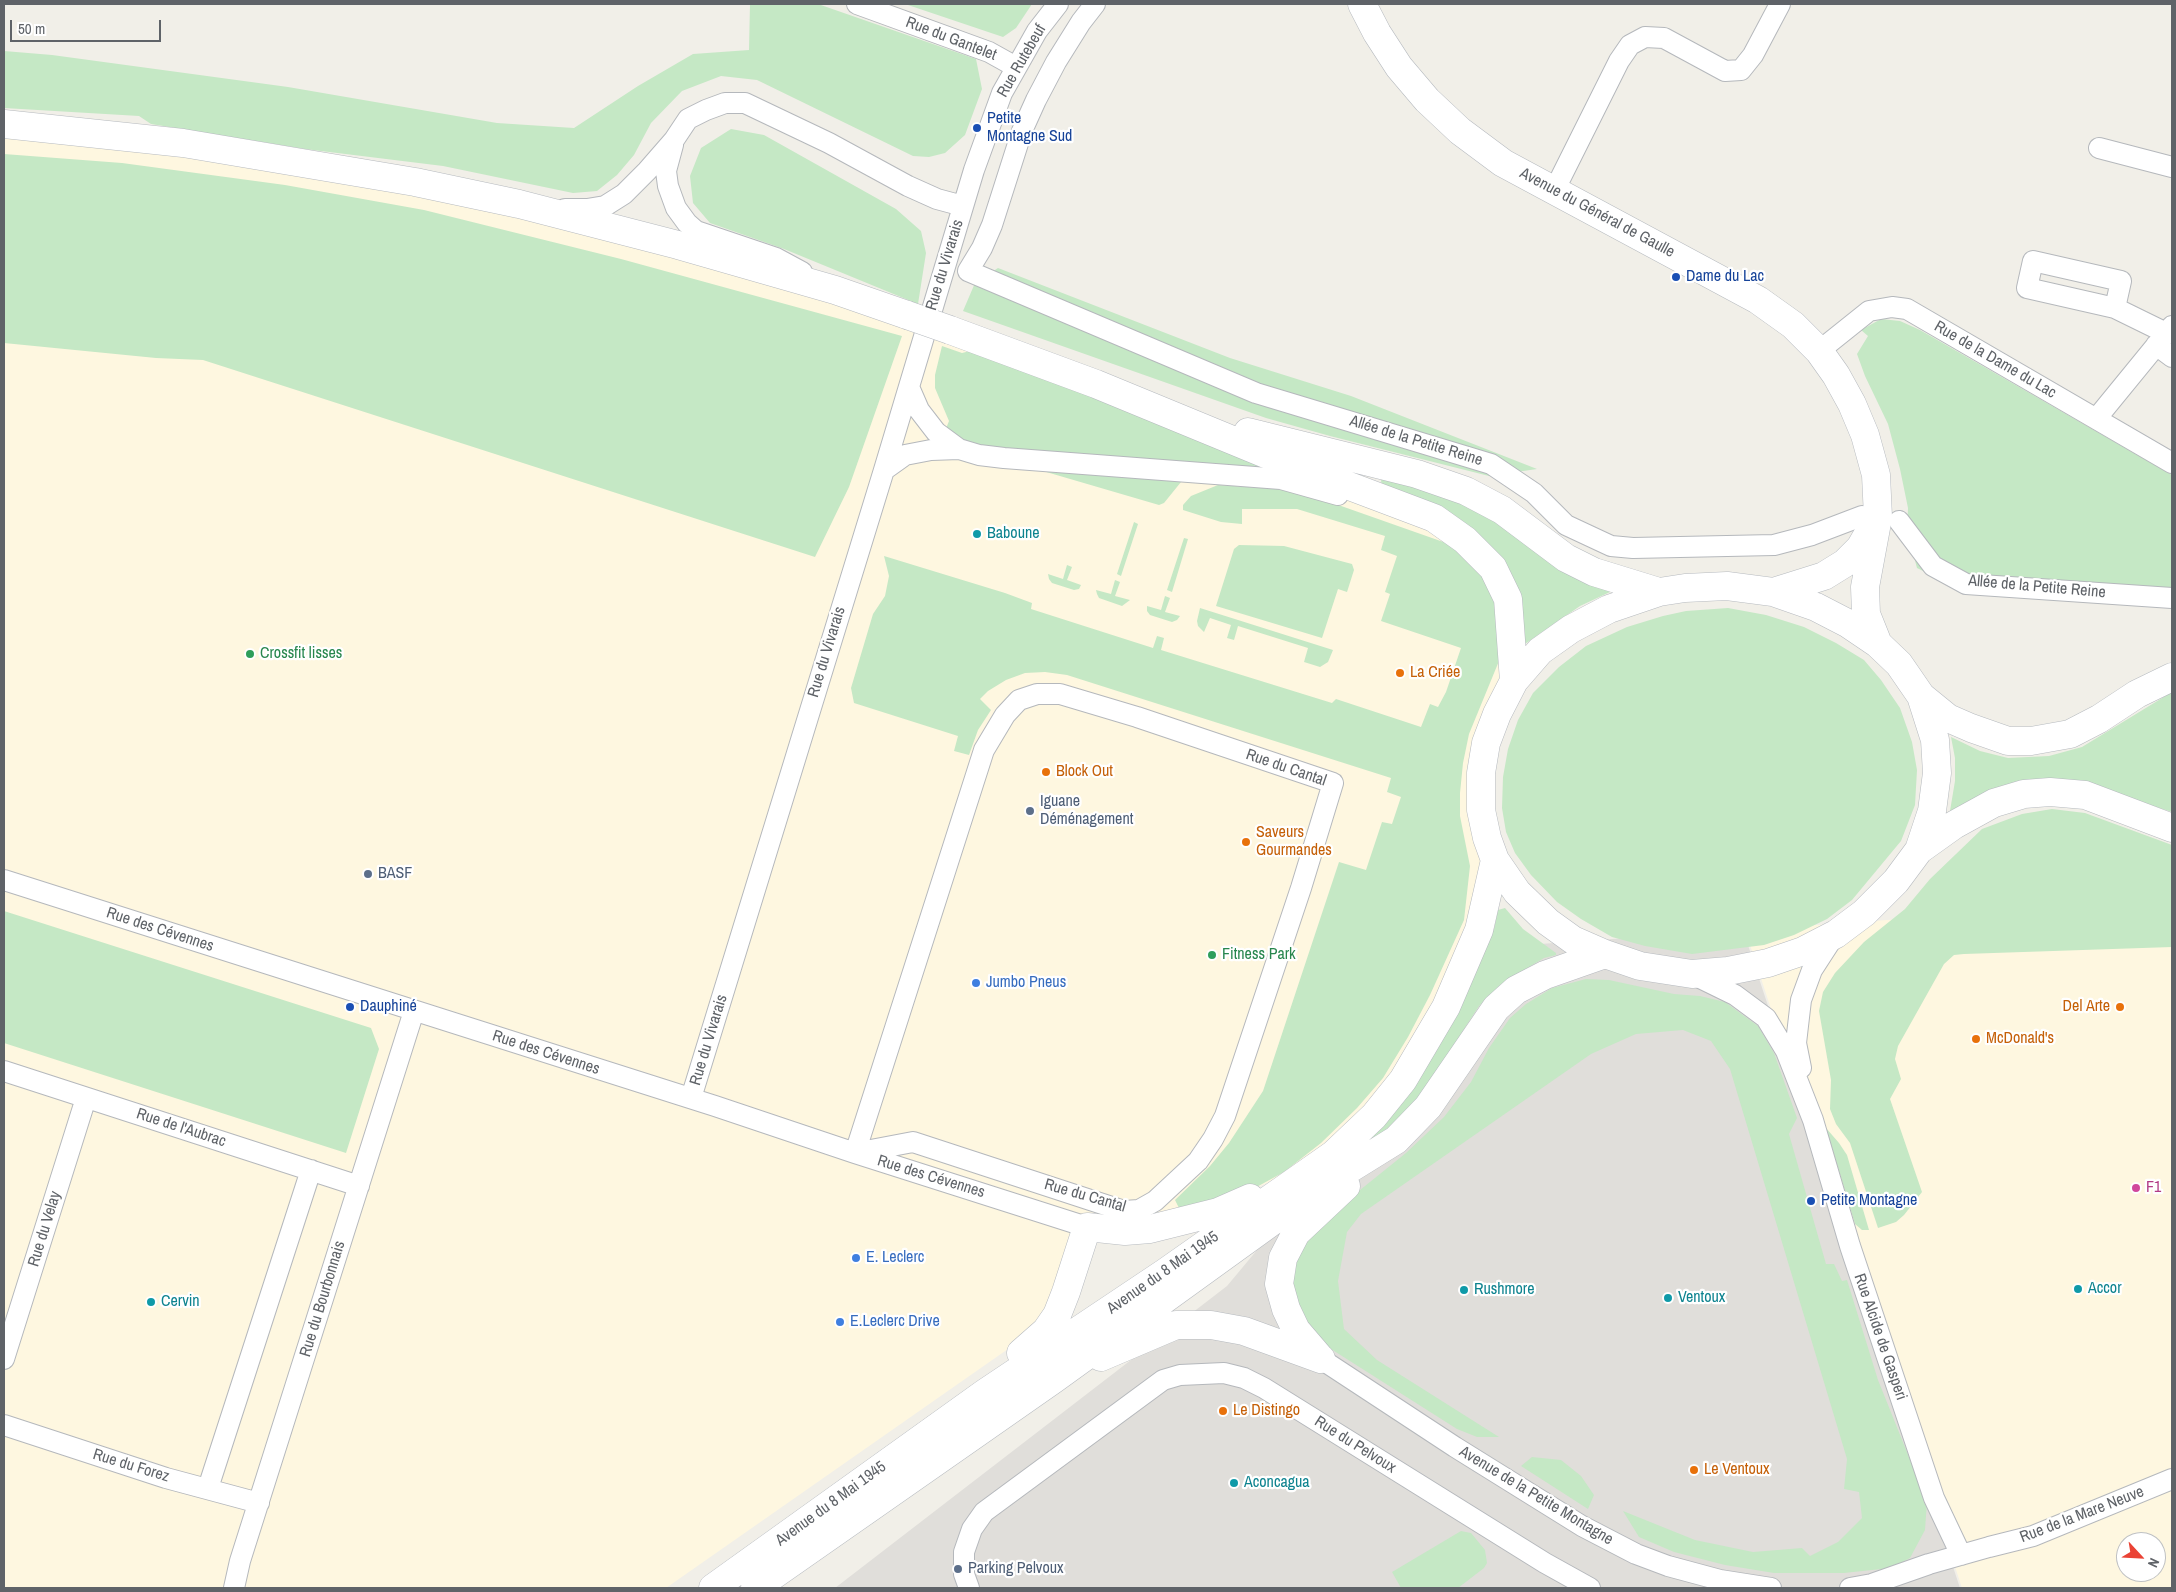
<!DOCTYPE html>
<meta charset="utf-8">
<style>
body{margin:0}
#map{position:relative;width:2176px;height:1592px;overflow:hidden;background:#f1efe8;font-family:"Archivo Narrow",sans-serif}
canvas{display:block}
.frame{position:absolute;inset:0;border:5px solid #5f6368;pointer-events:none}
.north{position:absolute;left:2116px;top:1532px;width:50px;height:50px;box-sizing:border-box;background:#fff;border:1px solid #bfc1c3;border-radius:50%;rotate:115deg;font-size:14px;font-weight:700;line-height:20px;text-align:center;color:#5f6368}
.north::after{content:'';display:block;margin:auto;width:18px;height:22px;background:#ea4335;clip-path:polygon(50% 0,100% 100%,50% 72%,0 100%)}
.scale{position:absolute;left:10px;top:20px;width:151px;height:22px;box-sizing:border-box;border:2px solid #5f6368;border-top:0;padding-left:6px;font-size:15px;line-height:18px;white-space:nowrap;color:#5f6368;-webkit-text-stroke:4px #fff;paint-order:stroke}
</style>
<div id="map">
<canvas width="2176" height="1592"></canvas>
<div class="frame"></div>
<div class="north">N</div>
<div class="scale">50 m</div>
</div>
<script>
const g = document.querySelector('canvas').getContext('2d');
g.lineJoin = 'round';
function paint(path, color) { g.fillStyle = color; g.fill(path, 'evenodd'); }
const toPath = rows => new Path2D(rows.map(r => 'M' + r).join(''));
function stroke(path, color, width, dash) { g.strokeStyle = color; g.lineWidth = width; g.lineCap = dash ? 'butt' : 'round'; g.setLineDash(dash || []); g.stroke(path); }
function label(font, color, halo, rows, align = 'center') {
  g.font = font + ' "Archivo Narrow",sans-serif'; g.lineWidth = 4.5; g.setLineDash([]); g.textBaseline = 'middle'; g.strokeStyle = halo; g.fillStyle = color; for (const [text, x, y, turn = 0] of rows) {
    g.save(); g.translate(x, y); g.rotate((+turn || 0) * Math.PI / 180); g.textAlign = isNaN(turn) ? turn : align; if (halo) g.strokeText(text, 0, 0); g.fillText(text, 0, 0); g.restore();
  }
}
paint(toPath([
 [4,127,307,169,695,256,1285,459,1460,546,1506,680,1488,716,1488,861,1472,928,1396,1079,1303,1167,1217,1205,1103,1224,1051,1309,1018,1342,666,1588,4,1588],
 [2172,900,2172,1588,1962,1588,1745,930],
 [2126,1542,2156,1542,2156,1572,2126,1572]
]), '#fef7e0');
paint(toPath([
 [1743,930,1960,1588,835,1588,1227,1286,1511,946]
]), '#e0deda');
paint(toPath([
 [750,4,818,4,976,59,982,89,965,135,945,153,929,157,913,156,757,80,721,76,682,91,651,123,634,155,617,175,597,191,573,193,443,166,305,149,151,124,139,116,4,108,4,51,52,55,288,87,497,123,574,128,638,86,693,54,749,50],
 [905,4,1032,4,1016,28,1003,37],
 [731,129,764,135,896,209,921,231,926,253,918,304,784,249,710,223,693,203,690,176,701,148],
 [4,154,122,163,285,185,424,210,621,259,902,336,849,487,815,557,203,360,156,358,4,343],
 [998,268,1230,358,1351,396,1537,469,1489,476,1330,436,1266,418,963,311,975,283],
 [1881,319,1900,321,1920,330,2172,475,2172,605,1964,591,1917,568,1907,531,1908,508,1900,469,1888,424,1865,376,1857,354,1868,336,1861,330],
 [942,346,962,353,970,351,1285,468,1283,475,994,448,958,439,945,431,949,421,935,388,935,375],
 [1036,469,1181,480,1181,482,1164,503,1159,505],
 [1385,475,1466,503,1610,587,1610,592,1580,606,1525,644,1520,645,1505,574,1382,488,1381,480],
 [1218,485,1278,489,1310,495,1449,544,1479,565,1496,598,1499,661,1469,734,1463,763,1460,793,1460,816,1470,866,1464,920,1430,995,1408,1037,1383,1078,1357,1108,1321,1143,1284,1172,1253,1189,1181,1212,1175,1200,1210,1166,1229,1143,1263,1091,1339,862,1366,870,1382,822,1392,824,1401,797,1387,792,1391,778,1067,675,1045,672,1025,673,1006,680,988,691,980,699,991,710,978,730,969,755,954,751,958,736,854,703,851,688,873,614,885,596,889,576,884,556,1005,593,1032,603,1031,609,1153,648,1157,636,1164,638,1161,650,1332,703,1336,699,1421,727,1430,704,1438,707,1446,692,1461,648,1381,621,1390,594,1385,592,1397,556,1381,550,1385,536,1297,509,1242,509,1242,524,1221,522,1183,510,1183,505,1191,496],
 [1134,522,1138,524,1121,576,1117,574],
 [1184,538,1188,539,1172,592,1167,590],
 [1239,545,1284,546,1352,564,1354,570,1347,592,1338,589,1322,638,1216,606,1234,549],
 [1067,565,1072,567,1067,580,1081,585,1079,589,1074,590,1052,583,1049,579,1048,574,1063,579],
 [1115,580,1120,582,1115,596,1130,600,1122,606,1099,598,1097,594,1096,590,1111,594],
 [1165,596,1170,598,1165,612,1180,616,1177,620,1172,622,1150,615,1147,611,1147,606,1161,610],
 [1200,608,1333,650,1328,662,1320,667,1304,662,1308,648,1238,626,1234,640,1227,638,1231,625,1210,618,1204,632,1198,626,1197,621],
 [1728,608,1766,615,1804,627,1836,643,1864,660,1881,680,1900,708,1912,742,1917,770,1915,805,1901,841,1852,900,1827,919,1794,935,1764,945,1692,954,1645,946,1612,937,1581,919,1557,902,1531,875,1515,853,1506,832,1502,808,1503,777,1508,749,1518,720,1533,693,1559,667,1586,646,1627,627,1663,616,1686,611],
 [2172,692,2172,812,2090,786,2015,783,1975,798,1950,811,1955,781,1955,758,1951,737,1980,751,2008,758,2049,756,2082,747],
 [2052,809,2085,813,2172,845,2172,947,1964,954,1954,955,1944,964,1898,1046,1895,1059,1901,1079,1890,1099,1922,1192,1904,1215,1896,1222,1878,1228,1850,1143,1836,1124,1830,1109,1831,1080,1819,1011,1823,992,1835,973,1864,942,1905,909,1930,879,1982,829,2022,814],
 [1505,908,1523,929,1556,953,1556,955,1544,958,1501,984,1479,1006,1420,1097,1377,1138,1355,1152,1463,997,1494,929,1498,910],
 [4,911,371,1028,379,1049,346,1153,4,1043],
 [1586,979,1609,980,1674,994,1700,996,1725,1002,1758,1026,1774,1053,1797,1118,1789,1134,1826,1264,1834,1264,1842,1281,1847,1280,1878,1380,1927,1502,1925,1530,1910,1558,1891,1568,1844,1573,1774,1573,1725,1565,1674,1552,1639,1537,1623,1511,1695,1540,1753,1552,1802,1548,1810,1556,1838,1542,1862,1518,1859,1492,1844,1489,1847,1459,1730,1069,1711,1041,1683,1030,1636,1034,1591,1054,1361,1214,1347,1232,1338,1281,1344,1329,1377,1360,1499,1437,1477,1437,1457,1429,1331,1349,1306,1324,1294,1304,1292,1263,1305,1242,1324,1219,1406,1153,1444,1117,1471,1082,1489,1048,1510,1018,1526,1004,1552,988],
 [1826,1128,1839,1143,1847,1155,1869,1230,1862,1230,1855,1224],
 [1532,1457,1561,1460,1581,1476,1594,1495,1588,1509,1521,1466],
 [1461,1531,1471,1533,1485,1550,1487,1563,1484,1568,1458,1588,1401,1588,1392,1572]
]), '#c5e8c5');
const street = toPath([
 [857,4,989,52,1016,67],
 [1095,4,1081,22,1056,62,1036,100,1022,131,992,225,982,248,968,271,1256,393,1491,464,1534,493,1566,525,1611,546,1633,548,1774,545,1812,535,1862,516],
 [673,145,666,171,668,186,676,208,687,223,696,231,776,258,802,272],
 [2099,148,2172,167],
 [1554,191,1619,61,1630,45,1645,37,1664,38,1725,71,1741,70,1753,55,1780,4],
 [565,209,587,209,605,206,624,194,647,171,674,140,688,119,706,110,725,103,745,103,829,143,908,186,937,199,963,206],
 [2115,308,2121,281,2033,261,2027,288,2115,308,2166,333],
 [2156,345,2172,357],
 [1819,351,1869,311,1892,307,1907,309,2172,463],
 [909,387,919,410,936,432,959,449],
 [2096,419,2172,326],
 [884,470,905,455,931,450,959,449,979,455,1004,458,1281,479,1338,495],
 [1899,521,1933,566,1966,584,2172,598],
 [1037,694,1060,694,1137,717,1333,783,1301,888,1225,1116,1213,1139,1198,1161,1155,1201,1139,1210,1124,1211,913,1142,855,1153,984,750,1005,715,1019,700,1037,694],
 [4,880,715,1106,855,1153,1087,1227],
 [1692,974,1735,995,1766,1018,1786,1051,1813,1120,1850,1246,1934,1498,1961,1555],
 [1801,1068,1796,1043,1801,1000,1812,970,1834,936],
 [4,1071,359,1186],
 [691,1098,884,470,974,170,1002,93,1037,31,1058,4],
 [4,1359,86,1098],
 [1321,1359,1455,1447,1582,1526,1636,1554,1668,1566,1720,1580,1771,1588],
 [4,1425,166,1478,259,1503],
 [208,1488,311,1170],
 [234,1588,240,1561,414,1011],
 [969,1588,964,1574,964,1552,972,1529,984,1512,1163,1380,1180,1375,1224,1373,1244,1378,1264,1388,1545,1563,1590,1588],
 [1850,1588,1872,1584,1929,1564,1989,1547,2033,1536,2172,1479]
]);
const secondary = toPath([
 [1362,4,1377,33,1399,67,1427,100,1460,131,1503,163,1758,300,1793,325,1819,351,1836,375,1852,404,1865,435,1876,475,1878,517,1865,587,1866,614,1878,644],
 [4,124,183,143,415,182,519,204,678,245,835,290,907,315],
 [950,330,1096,384,1283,461,1434,518,1465,540,1493,568,1508,599,1514,681],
 [1248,432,1417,474,1466,491,1502,510,1566,558,1594,572,1659,592],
 [1727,586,1773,592,1816,607,1847,623,1878,644,1899,664,1921,696,1935,740,1937,773,1932,811,1919,850,1896,881,1864,913,1836,934,1803,951,1768,963,1728,971,1692,974,1640,966,1605,954,1573,940,1548,922,1517,892,1495,860,1487,838,1481,810,1481,773,1486,743,1497,714,1514,681,1540,651,1571,629,1609,609,1659,592,1685,588,1727,586],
 [1773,592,1824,576,1845,563,1860,548,1871,529],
 [1921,696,1948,718,1971,728,2008,741,2031,741,2070,734,2099,719,2137,694,2172,677],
 [1919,850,1954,825,1994,803,2024,794,2050,792,2085,795,2172,828],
 [1021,1353,1046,1331,1057,1315,1066,1292,1087,1227,1125,1231,1150,1229,1218,1212,1250,1198],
 [1101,1357,1176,1325,1211,1325,1244,1331,1321,1359],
 [1320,1358,1296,1330,1286,1309,1279,1284,1283,1258,1296,1233,1346,1186],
 [713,1588,985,1393,1163,1274,1334,1154,1374,1116,1403,1080,1446,1007,1479,930,1495,860],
 [755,1588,1054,1379,1317,1189,1396,1140,1428,1107,1496,1008,1516,990,1545,975,1605,954]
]);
stroke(street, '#b5b8bc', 22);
stroke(secondary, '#b6babf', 29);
stroke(street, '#fff', 20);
stroke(secondary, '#fff', 28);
const secondaryBridge = toPath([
 [907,315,950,330]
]);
stroke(secondaryBridge, '#b6babf', 29, []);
stroke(secondaryBridge, '#fff', 28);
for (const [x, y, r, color] of [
 [977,128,5,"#1a4fb4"],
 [1676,277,5,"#1a4fb4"],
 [977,534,5,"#0f9aa8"],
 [250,654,5,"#2e9e5b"],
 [1400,673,5,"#e8710a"],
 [1046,772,5,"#e8710a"],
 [1030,811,5,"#5c6f8a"],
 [1246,842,5,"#e8710a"],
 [368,874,5,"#5c6f8a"],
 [1212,955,5,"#2e9e5b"],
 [976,983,5,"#3f7fe0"],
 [350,1007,5,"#1a4fb4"],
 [2120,1007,5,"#e8710a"],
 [1976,1039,5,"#e8710a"],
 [2136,1188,5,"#d1479c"],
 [1811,1201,5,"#1a4fb4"],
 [856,1258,5,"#3f7fe0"],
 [2078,1289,5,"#0f9aa8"],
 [1464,1290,5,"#0f9aa8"],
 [1668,1298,5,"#0f9aa8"],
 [151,1302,5,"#0f9aa8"],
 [840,1322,5,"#3f7fe0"],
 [1223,1411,5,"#e8710a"],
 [1694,1470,5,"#e8710a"],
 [1234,1483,5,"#0f9aa8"],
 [958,1569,5,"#5c6f8a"]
]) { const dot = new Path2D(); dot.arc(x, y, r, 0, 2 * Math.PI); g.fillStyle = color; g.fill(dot); stroke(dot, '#fff', 2); }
label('16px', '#5f6368', '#fff', [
 ["Rue du Gantelet",951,39,21],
 ["Rue Rutebeuf",1022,61,-60],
 ["Avenue du Général de Gaulle",1597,213,28],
 ["Rue du Vivarais",945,265,-73],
 ["Rue de la Dame du Lac",1995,360,30],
 ["Allée de la Petite Reine",1416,441,17],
 ["Allée de la Petite Reine",2037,587,5],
 ["Rue du Vivarais",827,652,-73],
 ["Rue du Cantal",1286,768,19],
 ["Rue des Cévennes",160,930,18],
 ["Rue du Vivarais",709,1040,-73],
 ["Rue des Cévennes",546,1053,18],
 ["Rue de l'Aubrac",181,1128,18],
 ["Rue des Cévennes",931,1177,17],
 ["Rue du Cantal",1085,1196,16],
 ["Rue du Velay",45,1229,-73],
 ["Avenue du 8 Mai 1945",1163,1273,-35],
 ["Rue du Bourbonnais",323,1299,-73],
 ["Rue Alcide de Gasperi",1880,1337,71],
 ["Rue du Pelvoux",1355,1445,32],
 ["Rue du Forez",131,1466,17],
 ["Avenue de la Petite Montagne",1536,1496,31],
 ["Avenue du 8 Mai 1945",831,1504,-36],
 ["Rue de la Mare Neuve",2082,1515,-21]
]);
label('16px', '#164399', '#fff', [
 ["Petite",987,119],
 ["Montagne Sud",987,137],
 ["Dame du Lac",1686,277],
 ["Dauphiné",360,1007],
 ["Petite Montagne",1821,1201]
], 'left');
label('16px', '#0d838f', '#fff', [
 ["Baboune",987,534],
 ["Accor",2088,1289],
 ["Rushmore",1474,1290],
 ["Ventoux",1678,1298],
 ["Cervin",161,1302],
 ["Aconcagua",1244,1483]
], 'left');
label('16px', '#27864d', '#fff', [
 ["Crossfit lisses",260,654],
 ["Fitness Park",1222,955]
], 'left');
label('16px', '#c56008', '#fff', [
 ["La Criée",1410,673],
 ["Block Out",1056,772],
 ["Saveurs",1256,833],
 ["Gourmandes",1256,851],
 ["Del Arte",2110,1007,"right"],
 ["McDonald's",1986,1039],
 ["Le Distingo",1233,1411],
 ["Le Ventoux",1704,1470]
], 'left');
label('16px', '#4e5e75', '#fff', [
 ["Iguane",1040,802],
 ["Déménagement",1040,820],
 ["BASF",378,874],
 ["Parking Pelvoux",968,1569]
], 'left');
label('16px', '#366cbe', '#fff', [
 ["Jumbo Pneus",986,983],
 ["E. Leclerc",866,1258],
 ["E.Leclerc Drive",850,1322]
], 'left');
label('16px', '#b23c85', '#fff', [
 ["F1",2146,1188]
], 'left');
</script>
